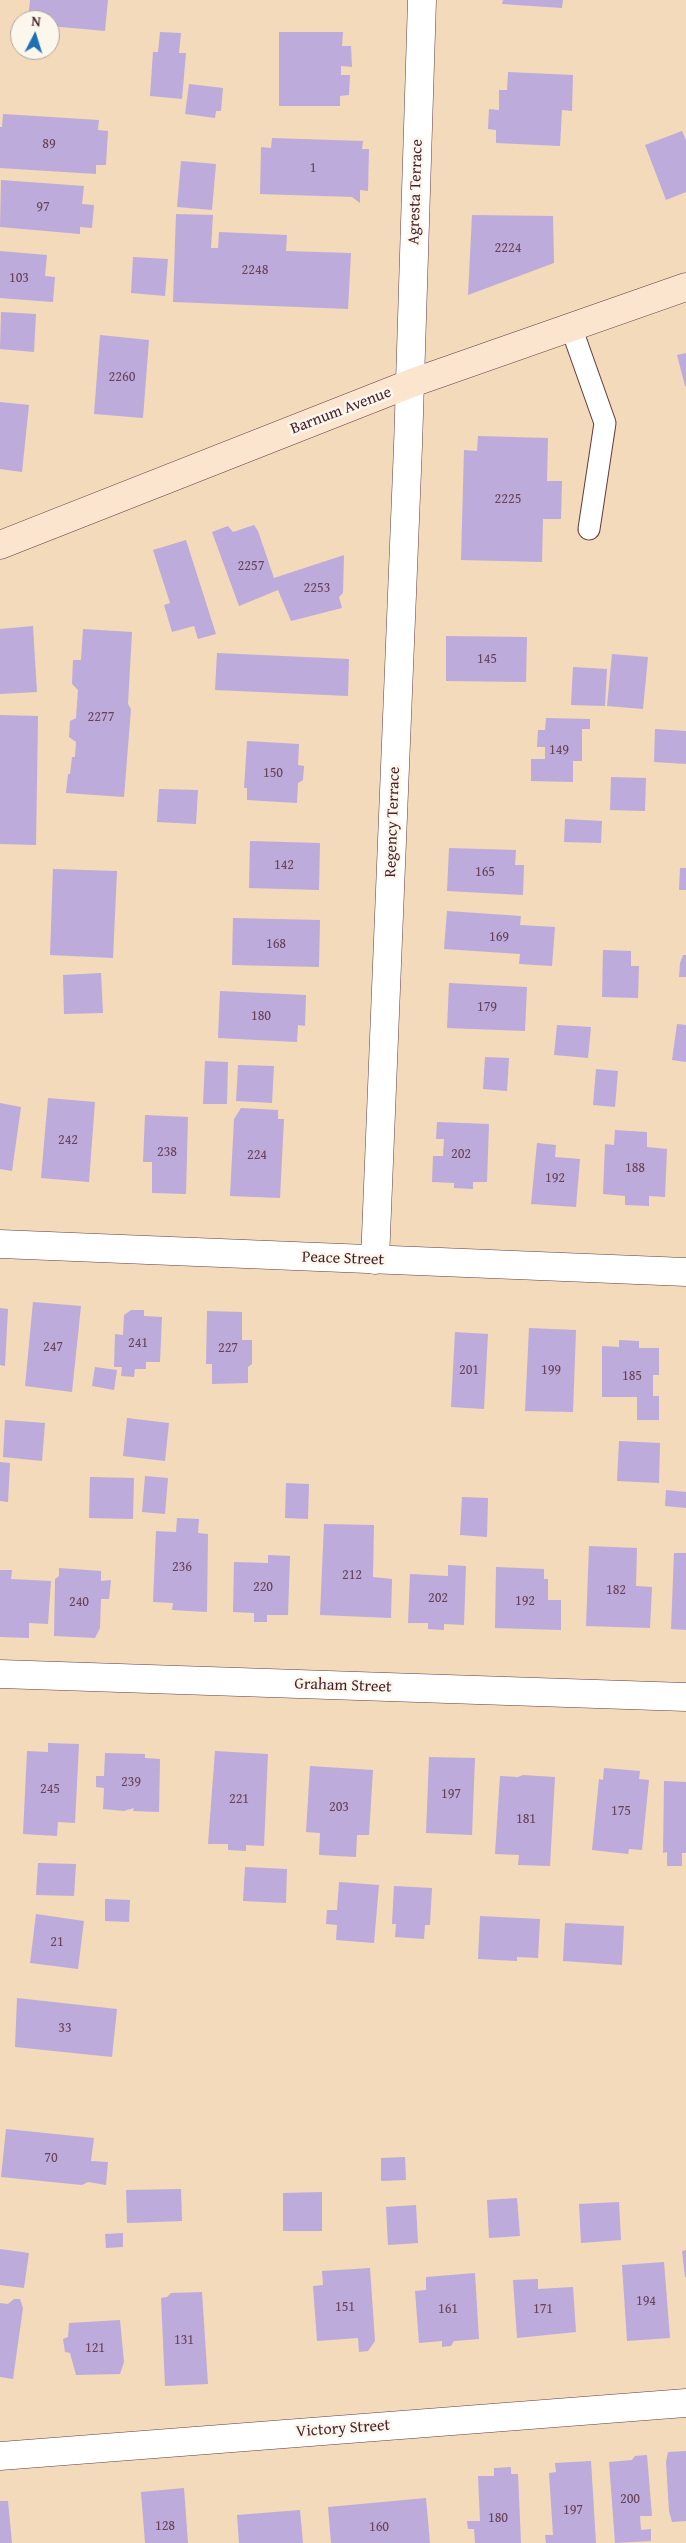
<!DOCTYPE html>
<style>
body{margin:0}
#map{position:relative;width:686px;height:2543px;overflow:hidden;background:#f2daba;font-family:"Gentium Book Plus",serif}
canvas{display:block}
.north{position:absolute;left:10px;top:10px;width:50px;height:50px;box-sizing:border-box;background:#fbf7ec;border:1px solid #b4a19f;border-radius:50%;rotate:5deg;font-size:14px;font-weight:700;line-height:20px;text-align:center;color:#4a1f2b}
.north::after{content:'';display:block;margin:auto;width:18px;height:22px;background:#1f6fb2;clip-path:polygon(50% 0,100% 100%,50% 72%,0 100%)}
</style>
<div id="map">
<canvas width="686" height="2543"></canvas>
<div class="north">N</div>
</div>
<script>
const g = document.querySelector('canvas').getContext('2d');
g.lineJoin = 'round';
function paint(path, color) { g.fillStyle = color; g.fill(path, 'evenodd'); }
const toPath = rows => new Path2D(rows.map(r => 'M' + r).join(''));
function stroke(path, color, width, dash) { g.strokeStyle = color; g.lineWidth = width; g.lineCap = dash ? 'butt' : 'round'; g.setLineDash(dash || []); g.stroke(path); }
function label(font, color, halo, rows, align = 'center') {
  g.font = font + ' "Gentium Book Plus",serif'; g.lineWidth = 5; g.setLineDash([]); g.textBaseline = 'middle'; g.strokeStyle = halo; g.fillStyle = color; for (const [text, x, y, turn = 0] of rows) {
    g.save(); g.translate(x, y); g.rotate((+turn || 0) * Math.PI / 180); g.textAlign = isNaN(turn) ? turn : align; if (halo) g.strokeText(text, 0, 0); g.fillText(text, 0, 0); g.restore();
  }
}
paint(toPath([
 [30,0,108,0,105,31,50,26,50,20,28,20],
 [503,0,563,0,562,8,502,4],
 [160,32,181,33,179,53,186,53,182,99,150,96,153,52,158,52],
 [279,32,343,32,342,46,351,46,352,67,341,66,341,75,350,75,349,95,340,96,340,106,279,106],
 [508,72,573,75,572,111,562,110,560,146,496,143,496,130,488,129,489,109,499,110,499,90,507,90],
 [189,84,223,88,221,111,216,111,215,118,185,114],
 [3,114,99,120,98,130,108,131,106,165,96,165,96,174,0,168,0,127,2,127],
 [682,131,686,140,686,192,666,200,645,145],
 [272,138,363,141,362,149,369,149,368,191,360,190,360,203,352,197,260,194,261,147,271,148],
 [181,161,216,164,212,210,177,207],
 [1,180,84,186,82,204,94,205,92,228,80,227,80,234,0,227],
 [176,214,213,215,211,248,218,248,219,232,287,235,286,251,351,253,348,309,173,302],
 [472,215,553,216,554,263,468,295],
 [0,251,47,255,45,276,55,277,53,302,0,298],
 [133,257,168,259,165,296,131,293],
 [1,312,36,314,34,352,0,349],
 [100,335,149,340,143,418,94,414],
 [686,353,686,386,685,386,677,355],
 [0,402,29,405,22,472,0,469],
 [478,436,548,438,547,481,562,481,561,519,543,519,542,562,461,560,464,450,477,451],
 [254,525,258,531,274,578,344,555,343,593,339,597,342,608,291,621,278,590,239,606,212,532,228,526,233,532],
 [186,540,216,634,198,639,194,626,172,632,164,605,170,603,153,550],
 [33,626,37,692,0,694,0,629],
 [83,629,132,632,128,704,131,709,124,797,66,793,68,774,70,774,72,757,75,757,76,742,69,737,70,721,76,718,78,690,72,684,73,660,81,660],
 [446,636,527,637,526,682,446,681],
 [217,653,349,659,348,696,215,690],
 [612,654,648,657,643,709,607,706],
 [573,667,607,669,605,706,571,705],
 [0,715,38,716,36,845,0,844],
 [546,718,590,719,590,729,582,729,582,761,573,761,573,782,531,781,531,759,545,759,545,747,537,747,538,730,545,730],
 [655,729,686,731,686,764,654,762],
 [247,741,299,744,298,765,304,766,303,780,298,783,297,803,247,800,247,788,244,788],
 [611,777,646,778,645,811,610,810],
 [159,789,198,790,196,824,157,822],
 [565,819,602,821,601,843,564,842],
 [250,841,320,843,319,890,249,888],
 [449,848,516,850,515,865,524,865,523,895,447,891],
 [680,868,686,868,686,890,679,890],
 [53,869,117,871,113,958,50,955],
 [447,911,521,916,520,925,555,927,552,966,519,964,520,954,444,949],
 [233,918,320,920,319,967,232,965],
 [603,950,631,951,631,966,639,966,638,998,602,997],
 [683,955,686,955,686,977,679,977,680,963],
 [101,973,103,1013,64,1014,63,975],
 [449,983,527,987,525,1031,447,1028],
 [220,991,306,995,305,1026,298,1025,297,1042,218,1038],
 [677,1024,686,1025,686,1062,672,1060],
 [557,1025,591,1027,588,1058,554,1055],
 [485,1057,509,1058,507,1091,483,1089],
 [205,1061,228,1062,227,1104,203,1104],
 [238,1065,274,1066,272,1103,236,1101],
 [596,1069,618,1071,615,1107,593,1105],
 [48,1098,95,1102,89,1182,41,1178],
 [0,1103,21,1107,12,1171,0,1169],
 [241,1108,278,1110,278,1119,284,1119,280,1198,230,1196,234,1119],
 [145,1115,188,1117,186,1194,152,1193,152,1162,143,1162],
 [437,1122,489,1124,487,1182,473,1182,473,1189,454,1188,454,1183,432,1182,433,1156,443,1156,444,1139,436,1139],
 [615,1130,647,1132,647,1147,667,1149,665,1197,649,1196,649,1206,625,1205,625,1196,603,1194,605,1144,614,1145],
 [537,1143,556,1145,555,1157,580,1159,576,1207,531,1204],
 [33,1302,81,1306,72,1392,25,1386],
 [0,1308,8,1309,5,1366,0,1365],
 [131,1310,144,1310,144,1316,162,1317,160,1362,146,1362,146,1369,135,1369,134,1377,121,1376,122,1367,114,1367,115,1334,123,1335,124,1315],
 [207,1311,242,1312,242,1340,252,1340,252,1364,248,1367,248,1383,212,1384,212,1364,206,1364],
 [529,1328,576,1330,573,1412,525,1411],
 [455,1332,488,1334,484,1409,451,1407],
 [619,1340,639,1341,639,1348,659,1348,659,1375,653,1375,653,1396,659,1396,659,1420,637,1420,637,1397,602,1397,602,1346,619,1347],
 [95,1367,117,1370,114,1390,92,1386],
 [127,1418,169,1423,165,1461,123,1456],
 [5,1420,45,1423,42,1461,3,1457],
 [619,1441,660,1443,659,1483,617,1481],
 [0,1462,10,1463,8,1502,0,1501],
 [145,1476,168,1478,165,1514,142,1512],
 [90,1477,134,1478,133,1519,89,1518],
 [286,1483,309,1484,308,1519,285,1518],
 [666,1490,686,1492,686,1508,665,1506],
 [462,1497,488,1498,487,1537,460,1535],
 [177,1518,199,1519,198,1533,208,1534,207,1612,172,1610,173,1603,153,1602,156,1531,176,1532],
 [324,1524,374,1525,373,1577,392,1579,391,1618,320,1615],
 [589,1546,637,1548,636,1586,652,1587,650,1628,586,1626],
 [674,1553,686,1553,686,1630,671,1629],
 [268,1555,290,1556,288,1615,267,1615,267,1622,254,1622,254,1613,233,1612,234,1562,268,1563],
 [448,1565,466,1566,464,1625,444,1624,444,1630,428,1629,428,1623,408,1623,410,1574,448,1576],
 [496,1567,544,1569,544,1579,548,1579,548,1600,561,1600,561,1630,495,1628],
 [59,1568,101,1571,101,1581,111,1580,109,1599,101,1599,100,1628,95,1638,54,1636,55,1579,59,1576],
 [0,1570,12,1570,11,1579,51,1581,48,1624,29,1623,29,1638,0,1637],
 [48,1743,79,1744,75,1823,58,1822,57,1836,23,1834,27,1751,48,1752],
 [215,1751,268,1754,264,1846,246,1845,246,1851,228,1850,228,1844,208,1844],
 [105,1753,145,1754,145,1758,160,1759,159,1812,133,1811,134,1808,124,1811,103,1809,104,1788,96,1787,96,1776,104,1776],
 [429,1757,475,1758,472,1835,426,1833],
 [310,1766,373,1770,369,1835,357,1835,356,1857,319,1855,320,1833,306,1832],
 [604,1768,640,1771,639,1779,649,1780,642,1850,629,1849,628,1854,592,1850,599,1779,603,1780],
 [523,1775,555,1777,550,1866,518,1865,519,1855,495,1854,500,1776,518,1777],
 [664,1781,686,1782,686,1853,682,1853,682,1866,667,1866,667,1852,663,1853],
 [38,1863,76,1864,74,1896,36,1895],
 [245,1867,287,1869,286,1903,243,1901],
 [339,1882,379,1885,374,1943,336,1940,337,1925,326,1924,327,1910,337,1910],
 [394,1886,432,1888,430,1925,425,1925,424,1939,395,1937,396,1924,392,1924],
 [105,1899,130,1900,129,1922,105,1921],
 [36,1914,84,1921,78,1969,30,1963],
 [480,1916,540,1919,538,1958,517,1957,517,1961,478,1959],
 [565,1923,624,1926,622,1965,563,1961],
 [17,1998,117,2009,112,2057,15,2047],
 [6,2129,94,2138,91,2161,108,2162,106,2185,88,2182,82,2185,1,2177],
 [405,2157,406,2180,381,2181,381,2158],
 [181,2189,182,2221,127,2223,126,2190],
 [322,2192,322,2231,283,2231,283,2193],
 [517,2198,520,2236,489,2238,487,2200],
 [619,2202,621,2240,581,2243,579,2204],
 [416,2205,418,2243,388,2245,386,2207],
 [123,2233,123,2247,106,2248,105,2234],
 [0,2249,29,2253,24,2288,0,2285],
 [686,2250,686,2277,685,2277,682,2251],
 [664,2262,670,2338,627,2341,622,2265],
 [370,2268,375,2341,368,2351,359,2352,358,2338,317,2341,313,2286,323,2285,322,2271],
 [475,2273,479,2339,454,2341,451,2346,442,2347,442,2341,419,2343,415,2291,426,2290,426,2277],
 [538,2279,538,2289,573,2287,576,2332,517,2338,513,2280],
 [202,2292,208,2384,165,2386,161,2298,167,2297,171,2293],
 [14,2299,20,2299,23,2308,13,2379,0,2377,0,2303,8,2304],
 [120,2320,124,2362,120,2374,76,2375,70,2353,65,2352,63,2339,68,2337,69,2323],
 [686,2451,686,2521,672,2522,669,2511,666,2462,668,2452],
 [647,2455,652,2516,640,2516,641,2530,651,2529,651,2541,615,2543,609,2462,632,2460,635,2456],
 [591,2461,596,2543,546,2543,545,2535,553,2535,549,2473,556,2472,555,2463],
 [511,2467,511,2474,518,2474,521,2543,475,2543,474,2529,468,2529,467,2521,480,2521,478,2476,494,2476,494,2468],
 [184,2488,188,2543,145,2543,141,2492],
 [426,2498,430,2543,331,2543,328,2507],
 [0,2501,8,2501,12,2543,0,2543],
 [300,2510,303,2543,239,2543,237,2515]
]), '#bdabdb');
const service = toPath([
 [571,327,605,423,589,529]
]);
const minor = toPath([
 [0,1244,686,1272],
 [375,1260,408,446,422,0],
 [0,1674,686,1697],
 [0,2456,686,2403]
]);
const secondary = toPath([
 [0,545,409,384,686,287]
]);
stroke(service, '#633b40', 23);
stroke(minor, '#633b40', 29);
stroke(secondary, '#633b40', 29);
stroke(service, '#fff', 21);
stroke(minor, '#fff', 28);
stroke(secondary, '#fce5cf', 28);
label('14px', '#674257', null, [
 ["89",49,144],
 ["1",313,168],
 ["97",43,207],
 ["2224",508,248],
 ["2248",255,270],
 ["103",19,278],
 ["2260",122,377],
 ["2225",508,499],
 ["2257",251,566],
 ["2253",317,588],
 ["145",487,659],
 ["2277",101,717],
 ["149",559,750],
 ["150",273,773],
 ["142",284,865],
 ["165",485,872],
 ["169",499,937],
 ["168",276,944],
 ["179",487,1007],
 ["180",261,1016],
 ["242",68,1140],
 ["238",167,1152],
 ["202",461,1154],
 ["224",257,1155],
 ["188",635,1168],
 ["192",555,1178],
 ["241",138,1343],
 ["247",53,1347],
 ["227",228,1348],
 ["201",469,1370],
 ["199",551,1370],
 ["185",632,1376],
 ["236",182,1567],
 ["212",352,1575],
 ["220",263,1587],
 ["182",616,1590],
 ["202",438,1598],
 ["192",525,1601],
 ["240",79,1602],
 ["239",131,1782],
 ["245",50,1789],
 ["197",451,1794],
 ["221",239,1799],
 ["203",339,1807],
 ["175",621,1811],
 ["181",526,1819],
 ["21",57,1942],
 ["33",65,2028],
 ["70",51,2158],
 ["194",646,2301],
 ["151",345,2307],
 ["161",448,2309],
 ["171",543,2309],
 ["131",184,2340],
 ["121",95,2348],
 ["200",630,2499],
 ["197",573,2510],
 ["180",498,2518],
 ["128",165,2526],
 ["160",379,2527]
]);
label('16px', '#4a1f2b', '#fbf7ec', [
 ["Agresta Terrace",416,192,-88],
 ["Barnum Avenue",341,411,-21],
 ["Regency Terrace",393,822,-88],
 ["Peace Street",343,1259,2],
 ["Graham Street",343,1686,2],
 ["Victory Street",343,2429,-4]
]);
</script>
